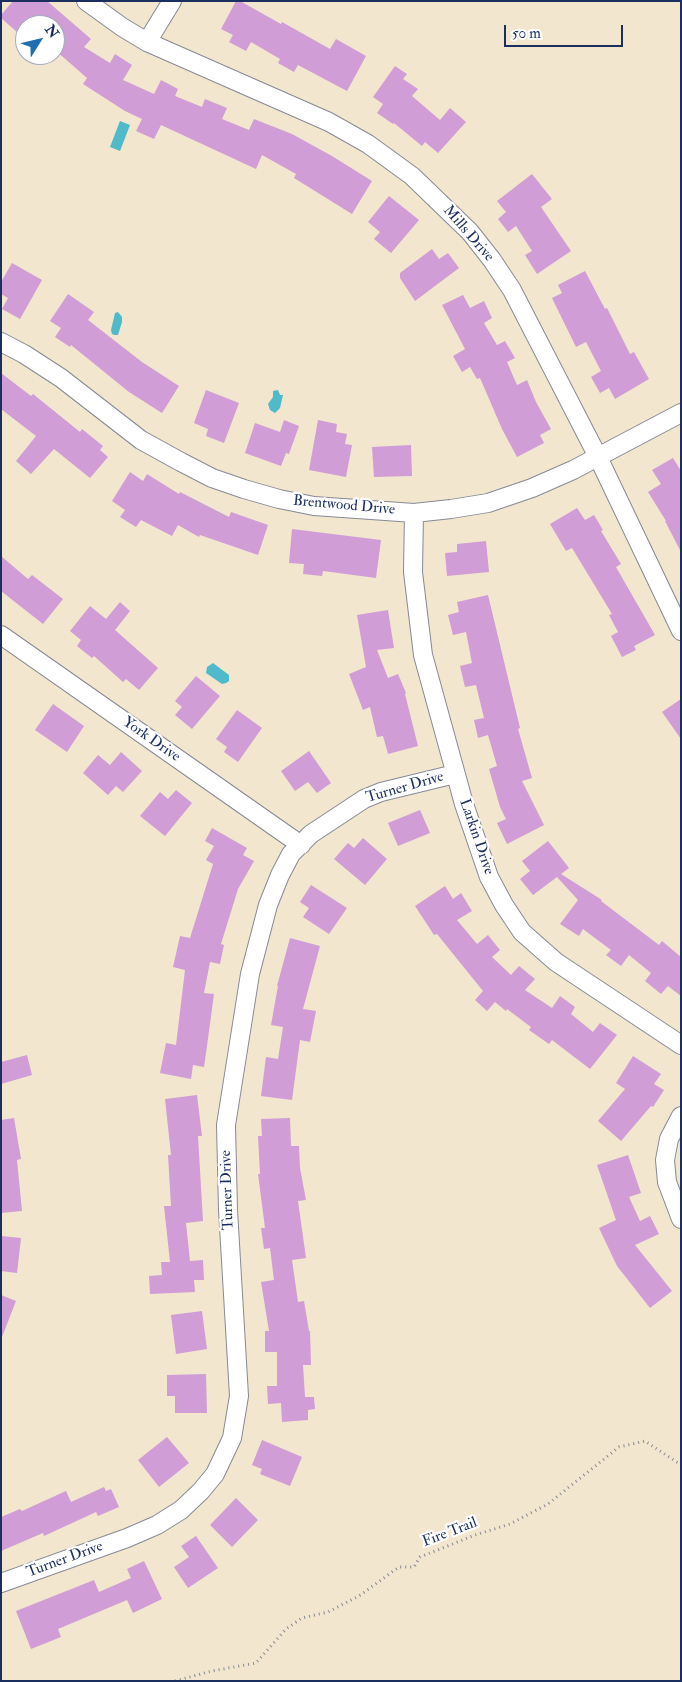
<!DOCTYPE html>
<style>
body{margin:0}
#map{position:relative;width:682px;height:1682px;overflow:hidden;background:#f2e6ce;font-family:"IM FELL Double Pica",serif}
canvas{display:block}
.frame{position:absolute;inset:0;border:2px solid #1b2f5e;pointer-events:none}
.north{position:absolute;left:15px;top:15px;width:50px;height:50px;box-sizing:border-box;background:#fff;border:1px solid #a4acbf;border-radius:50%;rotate:54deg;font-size:14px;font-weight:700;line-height:20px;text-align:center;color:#1b2f5e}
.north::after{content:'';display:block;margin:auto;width:18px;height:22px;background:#1f6fb2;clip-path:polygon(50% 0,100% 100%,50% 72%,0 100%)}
.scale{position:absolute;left:504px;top:25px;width:119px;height:22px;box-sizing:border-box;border:2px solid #1b2f5e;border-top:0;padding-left:6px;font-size:15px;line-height:18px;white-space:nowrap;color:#1b2f5e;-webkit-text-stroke:4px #fff;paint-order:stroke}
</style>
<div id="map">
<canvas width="682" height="1682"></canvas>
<div class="frame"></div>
<div class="north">N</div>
<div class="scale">50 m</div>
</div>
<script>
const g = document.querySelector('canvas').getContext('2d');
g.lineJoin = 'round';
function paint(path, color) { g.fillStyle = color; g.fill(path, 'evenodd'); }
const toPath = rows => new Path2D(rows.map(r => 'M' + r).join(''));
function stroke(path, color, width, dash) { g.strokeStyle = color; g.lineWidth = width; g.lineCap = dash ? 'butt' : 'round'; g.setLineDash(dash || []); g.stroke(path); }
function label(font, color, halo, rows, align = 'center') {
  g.font = font + ' "IM FELL Double Pica",serif'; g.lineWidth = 4.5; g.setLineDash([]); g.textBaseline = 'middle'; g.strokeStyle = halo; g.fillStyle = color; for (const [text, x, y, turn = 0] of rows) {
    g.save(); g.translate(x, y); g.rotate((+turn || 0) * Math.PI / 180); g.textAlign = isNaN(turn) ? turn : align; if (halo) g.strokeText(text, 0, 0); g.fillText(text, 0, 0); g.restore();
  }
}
paint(toPath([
 [120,121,130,125,120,151,110,147],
 [118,312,122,317,122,322,118,335,115,335,112,334,111,330,115,313],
 [278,390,280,395,283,395,280,408,275,413,270,410,268,404,273,397,273,391],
 [213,663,229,675,229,681,226,683,222,684,206,673,207,667]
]), '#4ebaca');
paint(toPath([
 [13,1,47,1,91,39,84,47,110,63,115,54,132,65,123,80,154,94,161,80,178,89,175,96,202,107,205,99,227,108,222,119,249,130,254,119,292,134,332,156,372,181,352,214,294,178,296,174,262,155,256,169,161,125,154,139,136,131,142,119,125,111,83,84,87,78,55,50,55,25,25,25,25,39,1,18,1,15],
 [236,1,240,1,281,24,282,22,330,49,336,39,366,56,347,91,298,65,294,72,278,63,280,59,251,42,246,51,229,42,233,35,221,29],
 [395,66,407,74,403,79,418,89,412,96,440,120,450,108,466,122,438,153,425,142,422,146,394,123,393,124,377,113,383,104,373,97],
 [532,174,552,199,541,207,571,251,537,274,525,255,532,251,516,226,508,232,498,219,506,212,497,201],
 [389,196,419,220,391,253,374,239,380,232,368,222],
 [432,249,439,259,448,253,459,268,415,301,400,278,400,273],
 [12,263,42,280,20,319,2,309,8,298,1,294,1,282],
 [585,271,605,309,607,308,630,354,634,352,649,379,615,399,609,388,600,393,591,377,601,371,586,342,576,347,552,298,562,293,558,285],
 [68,294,94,312,88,320,142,362,179,386,162,413,129,392,71,345,70,347,55,337,61,328,50,321],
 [463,295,470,308,484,301,492,318,484,323,497,345,505,341,515,358,507,362,517,385,527,380,536,402,551,429,540,435,544,443,517,457,502,429,480,378,477,379,470,367,462,372,453,356,465,349,442,305],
 [1,373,31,396,33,394,80,432,82,429,103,446,100,450,108,457,90,478,54,449,31,474,16,461,36,436,1,409],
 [206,390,239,403,224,443,206,436,208,429,194,423],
 [284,420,299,426,289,454,286,453,281,466,245,453,255,423,280,432],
 [318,420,337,424,336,432,347,434,345,444,352,445,346,477,309,470],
 [411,445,412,476,374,477,372,447],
 [673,458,681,471,681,552,665,521,666,521,648,492,661,484,652,470],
 [130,472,143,481,147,474,179,494,180,492,229,517,231,512,268,525,258,555,200,535,199,537,178,525,172,536,141,520,136,527,120,517,125,510,112,501],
 [577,508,585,520,594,515,603,530,601,531,621,564,616,567,655,635,634,646,636,650,622,657,611,636,618,632,609,615,612,614,572,548,566,551,550,524],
 [292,529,381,540,376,578,323,571,322,576,303,574,304,564,289,563],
 [486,541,489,572,447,576,445,553,457,552,457,544],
 [1,556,28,579,32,575,63,599,43,624,1,591],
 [488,595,520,728,518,729,532,778,522,781,544,825,507,844,497,823,506,819,500,807,489,769,497,766,488,735,478,738,474,720,484,718,476,685,465,687,460,666,472,663,466,632,453,635,448,615,459,612,457,602],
 [120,602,130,611,115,630,158,668,139,690,126,679,123,682,94,656,92,658,77,646,81,640,70,631,90,606,106,619],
 [388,610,394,648,377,650,388,678,398,674,406,693,405,694,418,746,388,754,383,736,377,737,370,707,363,710,349,674,366,667,357,615],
 [196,676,220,696,192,729,175,715,182,707,175,701],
 [681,699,681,739,662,712],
 [53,704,84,726,67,752,35,730],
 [237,710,262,728,238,762,224,752,227,747,216,739],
 [309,751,331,783,317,793,308,782,295,791,281,771],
 [121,752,142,771,123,792,116,786,108,795,83,773,98,755,110,765],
 [176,790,192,803,165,836,140,816,160,792,168,799],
 [420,810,430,833,398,846,388,823],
 [212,828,247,848,243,855,254,861,238,889,221,944,224,945,220,964,210,962,204,993,214,994,207,1046,204,1067,193,1065,191,1079,160,1073,166,1043,176,1045,185,970,173,967,180,936,190,938,213,864,206,860,214,846,205,841],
 [363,838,387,859,365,885,334,859,348,843,354,848],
 [548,841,569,868,561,874,602,900,601,901,659,945,662,941,681,957,681,996,668,986,661,994,645,981,651,973,629,955,621,966,606,955,611,950,583,929,579,936,560,924,578,900,557,877,533,895,520,879,530,871,522,861],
 [311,885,347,908,329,934,303,917,309,908,300,902],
 [445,886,453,899,461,893,472,911,457,920,477,944,488,935,500,950,492,957,511,975,519,966,535,979,525,990,552,1008,560,996,575,1007,571,1014,593,1032,600,1023,617,1035,590,1069,552,1040,549,1044,529,1030,531,1027,507,1009,506,1011,495,1002,487,1011,475,1000,483,991,437,934,434,935,415,906],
 [290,938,320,946,303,1009,316,1011,310,1042,300,1040,292,1100,261,1096,266,1057,278,1059,283,1027,271,1025,278,986,277,986],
 [27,1055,32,1075,1,1084,1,1062],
 [633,1056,661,1074,654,1084,664,1090,653,1107,651,1106,621,1141,598,1121,625,1089,616,1083],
 [197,1095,202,1136,198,1136,203,1221,186,1223,190,1261,203,1260,204,1280,194,1280,195,1292,150,1294,149,1276,162,1275,161,1262,170,1262,164,1206,171,1206,168,1155,171,1155,165,1099],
 [14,1118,21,1159,17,1160,22,1211,1,1213,1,1120],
 [290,1118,291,1146,299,1146,300,1168,306,1200,298,1201,306,1258,292,1260,298,1302,304,1301,309,1331,310,1331,311,1365,303,1365,305,1397,314,1397,315,1409,308,1410,308,1420,282,1422,281,1403,268,1404,267,1386,277,1386,277,1352,265,1352,265,1331,269,1331,261,1282,274,1280,270,1248,264,1249,261,1228,265,1228,258,1174,260,1174,258,1136,262,1136,261,1119],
 [628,1155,641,1193,629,1197,640,1221,650,1216,659,1234,635,1245,672,1291,650,1308,617,1266,599,1228,616,1220,597,1165],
 [1,1236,21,1238,17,1273,1,1271],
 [1,1295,16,1301,2,1337,1,1337],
 [202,1311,207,1349,176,1354,171,1315],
 [206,1374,207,1413,175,1413,175,1396,167,1396,167,1375],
 [167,1437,189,1463,159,1487,138,1460],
 [262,1440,302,1457,290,1486,260,1474,262,1469,252,1465],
 [104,1487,106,1491,111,1489,119,1507,98,1516,96,1512,44,1536,43,1533,1,1551,1,1517,20,1509,22,1511,66,1491,71,1502],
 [236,1498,258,1520,232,1547,210,1525],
 [196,1536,218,1568,188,1588,174,1567,189,1557,181,1546],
 [144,1561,162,1599,133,1613,127,1600,58,1629,61,1637,31,1649,16,1611,94,1580,99,1592,131,1578,127,1569]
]), '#d09dd6');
const minor = toPath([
 [86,1,122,27,147,42,329,122,368,144,412,176,470,232,492,260,512,290,598,457,681,631],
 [147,42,172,1],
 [1,342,24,354,61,378,141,440,181,462,212,478,244,489,279,499,314,506,414,513,451,509,488,503,532,488,573,470,681,413],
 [414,513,413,572,423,655,464,804,489,877,504,905,522,932,556,962,681,1045],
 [1,635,301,845],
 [681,1116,669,1139,665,1160,667,1182,681,1219],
 [1,1583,127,1538,157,1525,181,1510,201,1491,215,1474,232,1438,239,1396,228,1210,226,1125,250,974,268,905,280,875,291,854,311,834,364,799,381,792,455,774]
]);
stroke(minor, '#868a96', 20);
stroke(toPath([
 [175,1681,212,1671,256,1663,286,1629,302,1618,328,1612,359,1596,399,1567,414,1567,420,1557,475,1535,510,1524,548,1504,619,1447,645,1441,681,1465]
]), '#868a96', 3, [1, 4]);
stroke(minor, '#fff', 18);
label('15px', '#1b2f5e', '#fff', [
 ["Mills Drive",468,234,49],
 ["Brentwood Drive",344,506,5],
 ["York Drive",151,740,35],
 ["Turner Drive",405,788,-16],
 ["Larkin Drive",476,837,71],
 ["Turner Drive",228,1190,-92],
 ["Fire Trail",450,1533,-21],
 ["Turner Drive",65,1560,-20]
]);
</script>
